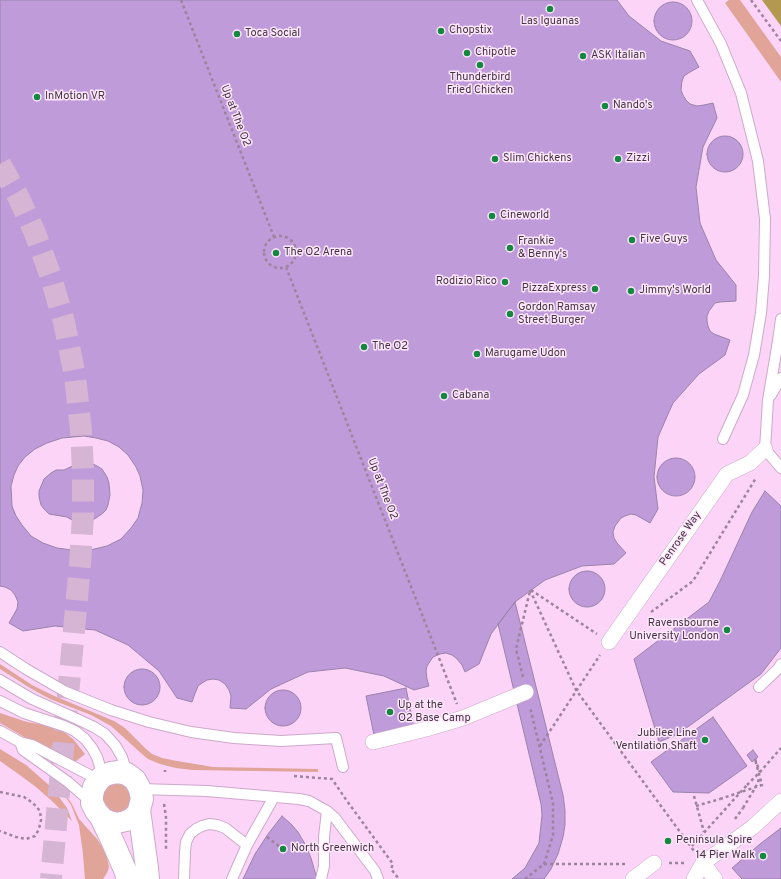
<!DOCTYPE html>
<style>
body{margin:0}
canvas{display:block;background:#fbd4f7}
</style>
<canvas width="781" height="879"></canvas>
<script>
const g = document.querySelector('canvas').getContext('2d');
g.lineJoin = 'round';
function paint(path, color) { g.fillStyle = color; g.fill(path, 'evenodd'); }
const toPath = rows => new Path2D(rows.map(r => 'M' + r).join(''));
function stroke(path, color, width, dash) { g.strokeStyle = color; g.lineWidth = width; g.lineCap = dash ? 'butt' : 'round'; g.setLineDash(dash || []); g.stroke(path); }
function label(font, color, halo, rows, align = 'center') {
  g.font = font + ' Overpass,sans-serif'; g.lineWidth = 3; g.setLineDash([]); g.textBaseline = 'middle'; g.strokeStyle = halo; g.fillStyle = color; for (const [text, x, y, turn = 0] of rows) {
    g.save(); g.translate(x, y); g.rotate((+turn || 0) * Math.PI / 180); g.textAlign = isNaN(turn) ? turn : align; if (halo) g.strokeText(text, 0, 0); g.fillText(text, 0, 0); g.restore();
  }
}
paint(toPath([
 [729,0,740,0,781,57,781,82,725,3],
 [0,664,32,685,52,695,114,721,125,728,146,749,152,754,162,758,177,761,213,767,318,769,318,772,192,770,176,768,160,764,148,759,142,754,111,726,91,715,50,699,30,688,0,669],
 [0,713,27,722,45,725,55,728,65,733,73,739,85,754,75,762,59,755,38,745,0,723],
 [0,749,26,765,50,786,59,797,67,808,72,821,52,801,36,787,17,773,0,761],
 '103 798a14 14 0 1 1 28 0a14 14 0 1 1-28 0Z',
 [62,790,72,804,79,819,97,839,106,853,109,867,107,873,103,879,85,879,83,854,79,825,71,805,62,792]
]), '#e1a499');
paint(toPath([
 [762,0,781,0,781,26]
]), '#b39950');
const building = toPath([
 [0,0,617,0,629,16,661,41,690,51,699,67,690,72,684,76,682,81,681,90,683,95,686,100,690,104,697,106,704,105,713,103,717,118,703,147,696,187,700,223,716,260,736,285,736,301,720,302,715,303,709,311,707,316,707,321,708,326,710,331,714,334,730,340,725,355,699,374,673,403,658,437,654,477,658,509,650,523,636,515,631,514,625,516,621,518,615,526,613,532,614,538,617,543,626,553,614,564,582,566,545,580,515,602,491,634,479,664,465,672,462,665,456,658,452,655,446,653,440,654,433,657,427,666,426,671,427,679,429,686,414,690,384,676,345,668,308,672,271,689,246,709,230,708,231,696,229,690,225,684,219,680,213,679,207,680,202,683,198,686,194,696,192,702,177,698,159,671,128,645,95,630,55,626,23,631,9,623,17,609,18,602,15,595,11,590,5,587,0,586,0,0],
 [84,436,96,438,108,441,119,447,128,455,136,467,140,476,143,490,142,503,138,518,131,528,121,539,107,546,90,550,72,550,57,548,43,543,31,536,22,525,16,516,12,506,11,486,14,475,18,466,25,457,35,449,47,443,62,438,84,436],
 '654 21a19 19 0 1 1 38 0a19 19 0 1 1-38 0Z',
 '707 154a18 18 0 1 1 36 0a18 18 0 1 1-36 0Z',
 '657 477a19 19 0 1 1 38 0a19 19 0 1 1-38 0Z',
 [83,462,91,463,97,466,102,469,107,477,109,483,110,495,108,505,106,510,103,513,96,518,89,522,82,523,72,520,67,517,49,514,44,509,41,505,39,497,39,491,44,479,51,473,56,470,64,470,79,463,83,462],
 [765,491,781,506,781,648,761,674,678,734,659,742,634,659,709,602,720,581,752,512,765,491],
 '569 589a18 18 0 1 1 36 0a18 18 0 1 1-36 0Z',
 [515,602,563,795,565,810,565,825,563,837,558,854,551,869,544,879,512,879,525,868,539,843,542,815,541,804,498,624,515,602],
 '124 687a18 18 0 1 1 36 0a18 18 0 1 1-36 0Z',
 [406,688,414,728,374,735,366,696,406,688],
 '265 708a18 18 0 1 1 36 0a18 18 0 1 1-36 0Z',
 [713,717,747,766,709,793,673,792,651,762,713,717],
 [753,750,758,757,752,762,747,755,753,750],
 [282,816,291,824,298,832,305,844,311,858,317,879,243,879,255,854,268,834,282,816],
 [781,828,781,879,742,879,732,868,760,844,781,828]
]);
paint(building, '#bf9bda');
stroke(building, '#9983aa', 1);
stroke(toPath([
 [0,164,17,194,35,233,50,274,64,322,75,376,81,430,83,471,83,515,80,565,51,879]
]), '#d6b4d3', 22, [22, 11]);
const service = toPath([
 [697,0,721,44,741,93,758,161,765,219,764,276,761,313,754,355,743,395,723,439],
 [781,319,778,341,768,400,765,449,781,468],
 [771,395,781,378],
 [0,652,26,669,66,692,111,710,149,722,191,732,234,738,281,741,336,738,343,767],
 [0,680,32,699,77,719,94,727,105,734,115,745,122,757,127,774],
 [759,687,778,669,781,664],
 [0,701,24,713,64,726,75,731,85,739,92,748,97,757,103,776],
 [0,731,20,742,32,745,99,780],
 [20,742,23,750,68,782,91,802],
 [140,789,207,791,299,799,309,801,327,811,335,818,375,871,378,879],
 [184,879,185,852,186,842,190,834,196,829,202,826,209,824,217,825,225,828,247,845],
 [232,879,247,845,274,797],
 [321,879,324,866,324,837,327,811]
]);
const pedestrian = toPath([
 [609,642,727,474,750,463,765,449],
 [373,742,426,729,463,718,526,692],
 [703,863,715,879],
 [633,879,654,863],
 [694,879,703,863,753,827,781,801]
]);
const minor = toPath([
 [101,817,109,821,117,823,126,821,133,817,139,810]
]);
const tertiary = toPath([
 [127,879,126,872,111,838,101,817,96,811,92,803,92,795,94,787,99,780,103,776,111,773,119,772,127,774,135,780,140,789,142,799,139,810,147,868,148,879]
]);
stroke(service, '#cea8c9', 12);
stroke(pedestrian, '#cea8c9', 16);
stroke(minor, '#cea8c9', 22);
stroke(tertiary, '#cea8c9', 24);
stroke(toPath([
 [181,0,274,237],
 [751,0,781,41],
 '264 252a16 16 0 1 1 32 0a16 16 0 1 1-32 0Z',
 [286,267,457,704],
 [530,590,576,690,694,851],
 [531,590,597,634],
 [651,612,693,581,756,478],
 [523,677,516,649,530,591],
 [540,746,600,655],
 [755,759,760,772],
 [165,772,165,770],
 [294,776,332,779,347,801,393,864,391,869,399,879],
 [0,792,24,797,33,803,40,811,41,820,39,829,35,836,26,839,16,837,0,831],
 [164,804,166,817,166,851],
 [696,806,720,799],
 [735,819,743,808],
 [267,837,280,847],
 [692,846,747,785],
 [669,863,684,863],
 [544,864,626,864],
 [525,879,544,864,553,835,553,803,530,707]
]), '#9e839c', 2.5, [3, 3]);
stroke(service, '#fff', 10);
stroke(pedestrian, '#fff', 15);
stroke(minor, '#fff', 20);
stroke(tertiary, '#fff', 22);
stroke(toPath([
 [747,785,760,772,781,748],
 [694,796,704,832],
 [720,799,762,785,755,759],
 [743,808,758,783,759,777]
]), '#9e839c', 2.5, [3, 3]);
for (const [x, y, r, color] of [
 [550,9,4,"#158840"],
 [441,31,4,"#158840"],
 [237,34,4,"#158840"],
 [467,53,4,"#158840"],
 [583,56,4,"#158840"],
 [480,65,4,"#158840"],
 [37,97,4,"#158840"],
 [605,106,4,"#158840"],
 [495,159,4,"#158840"],
 [618,159,4,"#158840"],
 [492,216,4,"#158840"],
 [632,240,4,"#158840"],
 [510,248,4,"#158840"],
 [276,253,4,"#158840"],
 [505,282,4,"#158840"],
 [595,289,4,"#158840"],
 [631,291,4,"#158840"],
 [510,314,4,"#158840"],
 [364,347,4,"#158840"],
 [477,354,4,"#158840"],
 [444,396,4,"#158840"],
 [727,630,4,"#158840"],
 [390,712,4,"#158840"],
 [705,740,4,"#158840"],
 [668,841,4,"#158840"],
 [283,849,4,"#158840"],
 [763,856,4,"#158840"]
]) { const dot = new Path2D(); dot.arc(x, y, r, 0, 2 * Math.PI); g.fillStyle = color; g.fill(dot); stroke(dot, '#ffe7fc', 1.5); }
label('11px', '#423341', '#ffe7fc', [
 ["Las Iguanas",550,22,"center"],
 ["Chopstix",449,31],
 ["Toca Social",245,34],
 ["Chipotle",475,53],
 ["ASK Italian",591,56],
 ["Thunderbird",480,78,"center"],
 ["Fried Chicken",480,91,"center"],
 ["InMotion VR",45,97],
 ["Nando's",613,106],
 ["Slim Chickens",503,159],
 ["Zizzi",626,159],
 ["Cineworld",500,216],
 ["Five Guys",640,240],
 ["Frankie",518,242],
 ["& Benny's",518,255],
 ["The O2 Arena",284,253],
 ["Rodizio Rico",497,282,"right"],
 ["PizzaExpress",587,289,"right"],
 ["Jimmy's World",639,291],
 ["Gordon Ramsay",518,308],
 ["Street Burger",518,321],
 ["The O2",372,347],
 ["Marugame Udon",485,354],
 ["Cabana",452,396],
 ["Ravensbourne",719,624,"right"],
 ["University London",719,637,"right"],
 ["Up at the",398,706],
 ["O2 Base Camp",398,719],
 ["Jubilee Line",697,734,"right"],
 ["Ventilation Shaft",697,747,"right"],
 ["Peninsula Spire",676,841],
 ["North Greenwich",291,849],
 ["14 Pier Walk",755,856,"right"]
], 'left');
label('11px', '#423341', '#ffe7fc', [
 ["Up at The O2",235,116,69],
 ["Up at The O2",382,489,69],
 ["Penrose Way",681,539,-55]
]);
</script>
